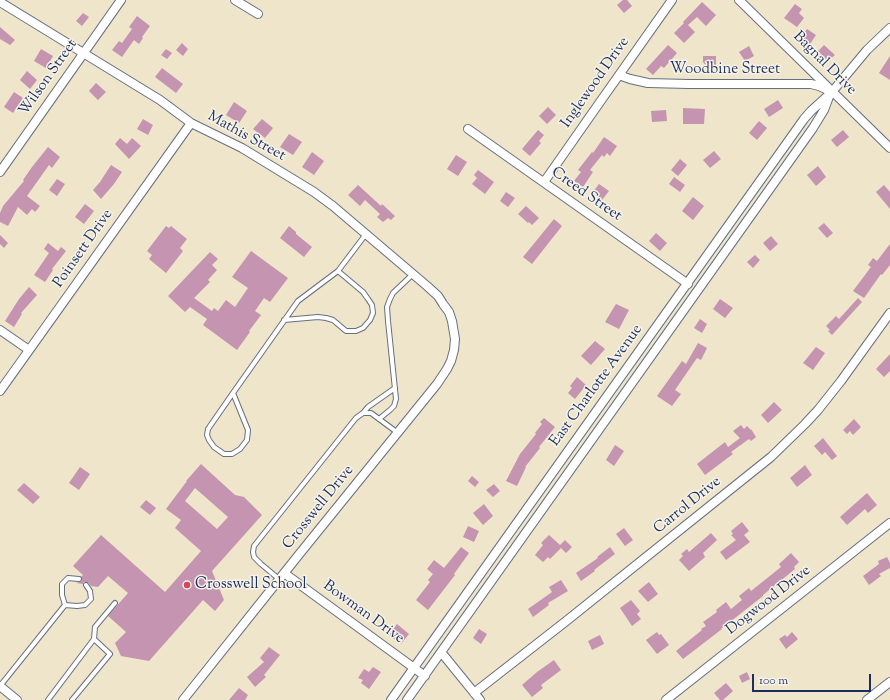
<!DOCTYPE html>
<style>
body{margin:0}
#map{position:relative;width:890px;height:700px;overflow:hidden;background:#eee5ca;font-family:"Sorts Mill Goudy",serif}
canvas{display:block}
.scale{position:absolute;left:752px;top:674px;width:119px;height:18px;box-sizing:border-box;border:2px solid #1b2f5e;border-top:0;padding-left:5px;font-size:12px;line-height:14px;white-space:nowrap;color:#1b2f5e;-webkit-text-stroke:3px #f7f3e8;paint-order:stroke}
</style>
<div id="map">
<canvas width="890" height="700"></canvas>
<div class="scale">100 m</div>
</div>
<script>
const g = document.querySelector('canvas').getContext('2d');
g.lineJoin = 'round';
function paint(path, color) { g.fillStyle = color; g.fill(path, 'evenodd'); }
const toPath = rows => new Path2D(rows.map(r => 'M' + r).join(''));
function stroke(path, color, width, dash) { g.strokeStyle = color; g.lineWidth = width; g.lineCap = dash ? 'butt' : 'round'; g.setLineDash(dash || []); g.stroke(path); }
function label(font, color, halo, rows, align = 'center') {
  g.font = font + ' "Sorts Mill Goudy",serif'; g.lineWidth = 3; g.setLineDash([]); g.textBaseline = 'middle'; g.strokeStyle = halo; g.fillStyle = color; for (const [text, x, y, turn = 0] of rows) {
    g.save(); g.translate(x, y); g.rotate((+turn || 0) * Math.PI / 180); g.textAlign = isNaN(turn) ? turn : align; if (halo) g.strokeText(text, 0, 0); g.fillText(text, 0, 0); g.restore();
  }
}
paint(toPath([
 [623,0,627,0,632,6,624,13,617,5],
 [702,2,716,15,706,26,697,17,688,25,695,32,684,43,674,33,684,23,683,22],
 [795,4,802,9,799,13,804,18,797,27,784,18],
 [83,13,89,17,82,26,76,21],
 [137,16,150,26,142,37,143,38,139,44,134,40,122,57,112,50,119,41,122,43,132,29,129,27],
 [0,27,15,40,10,45,0,39],
 [807,29,816,35,810,44,801,37],
 [182,43,188,49,183,56,176,50],
 [668,45,677,53,664,68,661,66,653,75,646,69],
 [824,45,835,55,828,61,818,51],
 [749,46,754,56,745,61,739,52],
 [41,49,53,56,46,68,34,61],
 [166,49,172,53,167,59,161,55],
 [703,56,716,56,716,67,707,67,703,62],
 [890,56,890,80,879,73],
 [162,68,183,84,176,93,155,77],
 [27,71,37,80,30,89,20,80],
 [96,83,106,92,98,100,89,91],
 [14,92,23,98,13,113,4,107],
 [778,100,783,108,769,117,764,109],
 [234,102,247,111,239,123,226,115],
 [548,107,556,115,547,124,539,116],
 [683,108,705,109,704,124,683,124],
 [666,110,667,121,652,122,651,111],
 [143,119,153,125,148,135,137,129],
 [262,119,273,128,265,138,253,129],
 [759,121,767,128,757,140,749,133],
 [538,130,544,135,539,141,541,143,530,156,522,149],
 [843,130,849,137,837,147,831,140],
 [289,134,302,142,293,155,280,147],
 [604,137,617,146,610,156,607,153,604,157,602,155,590,170,593,172,583,187,574,181,581,172,578,170,592,152,593,153],
 [120,138,127,144,132,138,141,146,129,159,115,144],
 [48,147,60,157,52,168,49,165,27,196,40,206,35,212,32,209,27,215,18,207,8,226,0,222,0,213,3,206,24,181,23,180,32,167],
 [714,151,721,159,710,168,703,160],
 [312,152,324,161,314,175,302,167],
 [456,155,467,162,458,176,447,169],
 [680,159,687,165,678,176,671,170],
 [111,165,122,172,114,184,101,199,93,190,100,182],
 [818,166,826,177,816,186,807,175],
 [478,170,494,182,485,194,472,184,477,178,474,175],
 [674,177,685,185,680,192,669,184],
 [57,179,65,184,57,196,49,190],
 [599,184,609,191,602,200,593,192],
 [358,185,381,206,382,204,395,216,391,220,388,218,383,222,377,217,380,214,365,200,360,206,348,195],
 [884,185,890,192,890,209,876,192],
 [506,192,515,198,508,207,500,201],
 [693,197,704,206,693,220,682,211],
 [85,204,94,211,84,224,75,217],
 [526,206,539,218,532,225,529,222,528,223,518,214],
 [554,219,562,226,532,264,523,257],
 [824,223,833,233,827,238,818,228],
 [166,226,169,228,171,226,187,239,180,248,183,251,166,273,149,259,152,255,147,251],
 [289,226,296,232,296,234,312,247,304,257,280,238],
 [656,233,667,243,660,251,649,241],
 [0,235,8,243,4,248,0,244],
 [771,236,778,244,770,251,763,243],
 [48,243,58,251,61,247,66,251,52,269,53,270,45,282,34,275,49,253,44,249],
 [890,244,890,265,882,275,881,274,864,298,853,291,871,267,868,265,873,258,877,261],
 [251,251,288,278,270,302,264,298,255,311,261,315,249,331,250,332,237,350,203,325,207,319,190,307,185,312,168,296,210,252,218,259,212,265,217,270,208,280,210,282,194,298,212,311,214,308,218,311,226,300,235,307,248,288,232,277],
 [755,255,760,260,753,268,747,262],
 [29,287,37,295,21,313,22,314,14,327,5,321,19,299],
 [858,298,862,302,832,335,828,331,830,330,826,326,836,316,839,319],
 [720,299,733,308,725,318,713,309],
 [616,304,629,310,619,329,605,322],
 [700,319,707,324,702,333,694,328],
 [595,341,605,349,591,365,581,356],
 [698,343,707,348,701,360,697,358,675,390,681,394,672,406,657,396,682,361,686,364],
 [816,347,825,353,813,370,803,363],
 [890,354,890,371,884,377,876,369],
 [577,377,586,385,575,399,568,393,572,388,570,386],
 [774,402,782,410,768,423,761,415],
 [544,418,555,427,539,447,540,448,525,467,526,467,517,486,506,481,520,454,536,434,535,433,542,424,540,422],
 [854,419,861,427,853,435,850,431,847,434,843,430],
 [741,425,744,429,747,426,751,430,751,429,756,437,751,441,749,439,731,452,733,454,705,475,697,464,725,442,728,447,740,438,733,431],
 [823,438,837,456,832,460,825,452,822,455,814,446],
 [615,445,624,451,614,466,606,460],
 [201,464,235,495,244,497,262,515,212,571,224,600,215,611,203,600,149,661,121,656,115,643,126,632,108,616,128,593,108,576,98,587,91,586,89,583,86,582,84,582,83,584,76,583,82,581,82,579,81,577,83,575,73,566,101,535,165,592,201,551,175,528,181,520,166,509,187,481,186,481],
 [195,488,228,517,217,529,185,501],
 [805,465,812,475,797,487,790,478],
 [80,467,90,474,79,490,69,483],
 [472,476,479,482,475,487,468,481],
 [24,483,40,497,33,504,17,490],
 [494,484,500,491,493,497,486,490],
 [867,493,877,505,868,513,865,509,847,525,840,517],
 [146,500,156,508,150,515,140,507],
 [484,504,493,516,483,525,473,513],
 [742,522,749,531,744,535,750,542,726,560,720,552,736,540,731,535,733,534,731,531],
 [468,526,479,531,474,542,463,537],
 [624,528,633,540,625,546,616,534],
 [711,533,717,540,703,553,705,557,689,571,679,560,683,556,681,554,687,549,689,552],
 [549,535,560,545,565,540,572,547,566,553,561,548,550,559,548,557,543,562,535,555,543,545,541,543],
 [461,547,469,553,454,574,455,575,428,610,416,600,430,582,428,580,433,574,427,569,434,560,444,568],
 [610,547,615,554,594,570,595,571,581,581,576,573,598,558,597,557],
 [791,553,799,562,794,567,795,569,763,595,763,596,721,629,722,629,683,659,676,651,702,630,701,629,706,626,703,622,717,612,716,610,726,602,731,609,742,600,739,596,749,588,751,591,781,567,779,564],
 [887,557,890,563,890,568,879,574,881,576,869,585,863,576,879,564,878,561],
 [561,580,568,591,548,603,549,605,533,617,528,609,552,592,549,587],
 [649,582,658,594,648,602,638,591],
 [631,600,640,611,637,614,641,619,632,626,620,608],
 [397,624,409,634,401,644,389,635],
 [479,629,487,634,481,644,473,638],
 [657,632,659,635,661,634,669,645,657,654,646,640],
 [792,632,798,639,786,649,779,639,785,635,787,637],
 [600,635,604,644,592,650,588,641],
 [269,647,280,655,264,675,266,677,255,687,247,677,264,662,260,658],
 [554,660,561,670,541,685,543,688,532,697,522,685,537,672],
 [373,667,381,672,369,689,361,683,363,680,358,678,364,669,369,672],
 [747,672,750,679,742,683,739,676],
 [726,683,733,691,723,700,720,700,714,693],
 [239,688,248,695,245,700,229,700]
]), '#c594b1');
const lane = toPath([
 [284,320,318,317,326,318,333,320,346,331,356,331,363,328,370,320,373,313,372,305,368,299,363,292,338,271],
 [233,393,248,430,247,440,240,449,232,454,224,454,214,447,209,440,207,435,208,429,233,393,298,301,338,271,366,234],
 [363,413,371,413,398,433],
 [379,419,390,410,394,406,396,399,388,321,387,307,390,299,393,293,413,274],
 [279,579,261,564,254,557,253,552,254,546,356,418,363,413,368,407,395,388],
 [65,605,62,595,62,584,68,578,79,579],
 [94,639,95,627,115,603],
 [0,686,65,605,77,606,85,605,91,599,90,591,86,585],
 [48,700,94,639,110,654,72,700]
]);
const street = toPath([
 [235,0,258,14],
 [739,0,890,148],
 [0,2,160,100,191,123,242,148,314,192,333,206,427,286,438,296,443,304,449,312,452,321,455,339,454,350,451,361,447,369,437,384,301,552,183,700],
 [619,75,630,79,648,83,689,84,811,84,819,86,832,92],
 [468,129,688,284],
 [0,172,121,0],
 [544,182,600,102,672,0],
 [0,330,29,350],
 [0,391,191,123],
 [284,573,425,676],
 [441,652,480,700],
 [0,686,17,700],
 [474,693,565,622,771,457,805,424,818,410,841,381,890,313],
 [391,700,804,119,811,111,832,92,867,50,890,28],
 [407,700,813,128,824,110,830,94],
 [666,700,890,523],
 [867,700,890,682]
]);
stroke(lane, '#656f84', 6);
stroke(street, '#656f84', 10);
stroke(lane, '#fff', 4);
stroke(street, '#fff', 8);
for (const [x, y, r, color] of [
 [187,585,4,"#d1495b"]
]) { const dot = new Path2D(); dot.arc(x, y, r, 0, 2 * Math.PI); g.fillStyle = color; g.fill(dot); stroke(dot, '#f7f3e8', 1.5); }
label('15px', '#1b2f5e', '#f7f3e8', [
 ["Bagnal Drive",824,64,45],
 ["Woodbine Street",725,70],
 ["Wilson Street",49,78,-55],
 ["Inglewood Drive",596,83,-55],
 ["Mathis Street",246,137,29],
 ["Creed Street",586,195,35],
 ["Poinsett Drive",84,249,-55],
 ["East Charlotte Avenue",597,386,-54],
 ["Carrol Drive",688,506,-39],
 ["Crosswell Drive",319,508,-51],
 ["Dogwood Drive",769,601,-38],
 ["Bowman Drive",363,613,36]
]);
label('15px', '#1b2f5e', '#f7f3e8', [
 ["Crosswell School",195,585]
], 'left');
</script>
